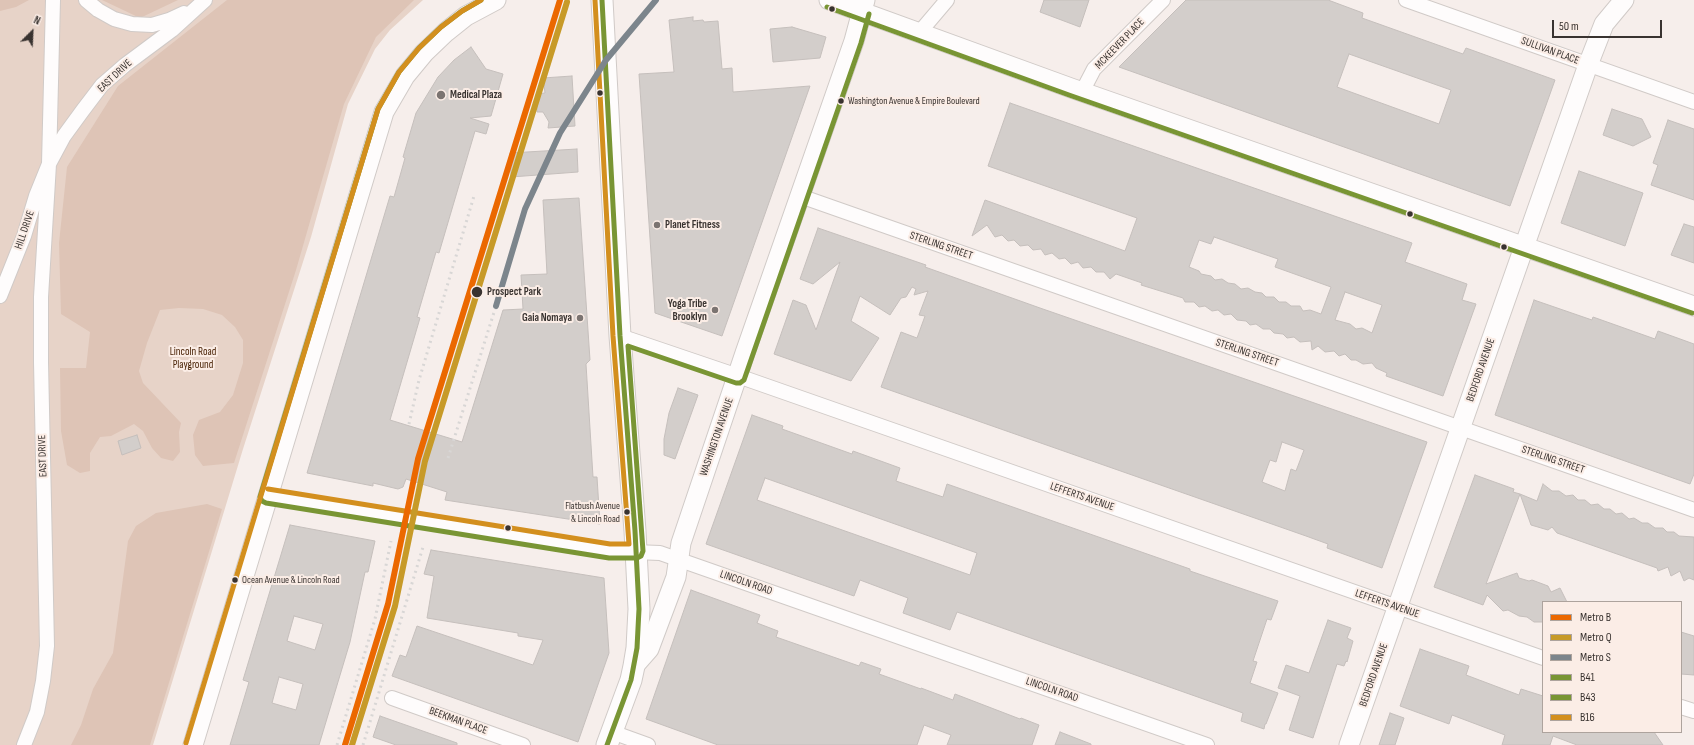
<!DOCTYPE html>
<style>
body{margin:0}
#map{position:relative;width:1694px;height:745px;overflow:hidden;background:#f6eeeb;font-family:"Sofia Sans Condensed",sans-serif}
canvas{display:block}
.legend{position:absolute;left:1542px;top:601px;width:140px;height:132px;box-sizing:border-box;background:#fbede6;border:1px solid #ada39d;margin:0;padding:5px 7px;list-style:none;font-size:12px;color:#393330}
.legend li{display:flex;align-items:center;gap:8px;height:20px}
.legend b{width:20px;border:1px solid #ada39d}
.north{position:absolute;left:12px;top:12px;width:40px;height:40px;-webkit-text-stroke:3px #fbede6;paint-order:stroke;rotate:24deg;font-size:11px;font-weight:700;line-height:16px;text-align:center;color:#393330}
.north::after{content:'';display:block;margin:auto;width:14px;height:18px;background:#393330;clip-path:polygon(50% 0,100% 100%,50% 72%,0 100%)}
.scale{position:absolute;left:1552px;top:20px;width:110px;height:18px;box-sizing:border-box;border:2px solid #393330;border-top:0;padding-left:5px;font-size:12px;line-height:14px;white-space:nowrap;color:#393330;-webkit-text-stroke:3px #fbede6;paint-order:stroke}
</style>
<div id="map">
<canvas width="1694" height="745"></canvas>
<ul class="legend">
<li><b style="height:5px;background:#eb6800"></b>Metro B</li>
<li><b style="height:5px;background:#c79a28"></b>Metro Q</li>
<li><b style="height:5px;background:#7c858c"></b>Metro S</li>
<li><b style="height:5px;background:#799534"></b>B41</li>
<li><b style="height:5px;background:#799534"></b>B43</li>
<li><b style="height:5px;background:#d38f1e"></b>B16</li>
</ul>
<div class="north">N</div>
<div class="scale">50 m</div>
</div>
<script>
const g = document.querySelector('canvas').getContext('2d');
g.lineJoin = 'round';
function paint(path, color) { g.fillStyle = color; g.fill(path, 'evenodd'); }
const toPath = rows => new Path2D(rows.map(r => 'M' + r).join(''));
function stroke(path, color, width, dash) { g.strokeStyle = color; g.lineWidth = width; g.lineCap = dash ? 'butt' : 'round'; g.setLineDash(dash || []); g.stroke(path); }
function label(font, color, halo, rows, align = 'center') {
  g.font = font + ' "Sofia Sans Condensed",sans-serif'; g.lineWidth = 4; g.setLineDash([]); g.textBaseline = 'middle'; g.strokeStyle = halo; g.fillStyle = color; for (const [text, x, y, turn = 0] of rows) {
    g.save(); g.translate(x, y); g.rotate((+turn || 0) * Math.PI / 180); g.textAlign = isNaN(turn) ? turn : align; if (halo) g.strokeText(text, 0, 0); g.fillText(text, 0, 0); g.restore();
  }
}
paint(toPath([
 [0,0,423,0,390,30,375,49,348,104,311,237,243,449,153,745,0,745]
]), '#e7d3c8');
paint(toPath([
 [0,0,29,0,16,7,0,11],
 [102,0,178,0,140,18],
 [227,0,414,0,376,37,344,104,296,270,234,463,203,466,195,455,193,435,199,420,220,412,233,395,243,363,243,340,235,327,222,315,203,309,179,308,160,310,147,343,139,371,143,383,181,423,179,432,180,452,173,461,161,458,152,448,143,431,134,424,111,436,100,437,90,453,90,471,80,473,67,465,61,431,60,368,86,368,90,332,61,314,59,243,67,167,118,86],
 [207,504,222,509,150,745,71,745,81,725,93,689,113,653,128,541,136,526,156,513]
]), '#dec4b6');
const building = toPath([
 [1044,0,1089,0,1080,27,1040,12,1044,0],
 [1186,0,1328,0,1363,13,1362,18,1463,54,1466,48,1555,80,1510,206,1119,67,1186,0],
 [1349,54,1451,90,1439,124,1337,87,1349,54],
 [693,17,693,21,703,20,704,22,718,21,722,69,732,68,733,92,810,86,722,336,655,313,639,74,674,72,669,20,693,17],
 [792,27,826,37,820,58,773,62,770,29,792,27],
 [471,47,486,69,503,74,491,116,470,118,489,124,486,134,475,131,439,253,436,252,417,317,420,318,390,420,462,442,503,310,523,309,521,275,547,274,543,200,579,198,590,360,586,364,593,477,597,477,600,524,445,500,447,492,406,479,403,487,398,489,373,483,373,486,307,473,390,196,394,197,405,158,403,157,416,113,438,77,454,60,471,47],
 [572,76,575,126,548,128,549,122,543,112,537,112,536,94,545,93,543,78,572,76],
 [1010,103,1412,243,1405,262,1467,284,1462,300,1476,304,1443,396,1386,376,1387,373,1376,368,1372,363,1363,364,1356,360,1351,360,1345,354,1339,356,1334,351,1325,352,1318,346,1312,350,1311,341,1300,342,1294,337,1287,338,1283,334,1274,333,1270,329,1263,329,1256,324,1250,325,1246,321,1237,320,1231,314,1224,315,1218,310,1212,311,1205,306,1199,307,1194,302,1185,302,1183,298,1141,285,1142,283,1116,274,1110,279,1104,272,1096,272,1091,267,1083,268,1078,262,1071,264,1065,258,1059,259,1052,253,1045,255,1041,249,1033,250,1028,245,1020,246,1014,240,1008,241,1002,235,995,237,987,225,972,236,985,200,1125,251,1137,218,988,166,1010,103],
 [1214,237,1278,259,1275,267,1331,287,1321,314,1310,310,1303,311,1300,306,1291,306,1286,302,1279,302,1274,297,1266,297,1262,293,1255,292,1248,288,1241,289,1235,284,1228,283,1222,279,1215,280,1211,276,1201,274,1199,271,1189,267,1199,240,1211,244,1214,237],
 [1345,292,1382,305,1372,333,1362,328,1356,329,1350,324,1335,320,1345,292],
 [1612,109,1642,119,1651,137,1633,146,1603,135,1612,109],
 [1668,120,1694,129,1694,200,1651,185,1658,165,1653,163,1668,120],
 [577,149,578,172,511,177,510,153,577,149],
 [1579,171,1643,193,1625,246,1561,223,1579,171],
 [1684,224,1694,227,1694,263,1671,255,1684,224],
 [818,228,926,265,925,267,1040,308,1427,442,1382,568,1327,548,1328,544,1306,536,881,387,901,332,917,338,925,316,919,315,928,291,914,295,916,289,912,287,906,297,901,298,890,315,860,296,851,321,879,338,851,381,774,354,793,300,806,305,816,330,840,262,813,284,800,279,818,228],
 [1282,442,1304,450,1296,471,1291,469,1285,491,1262,482,1270,460,1276,462,1282,442],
 [1534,300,1592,320,1593,317,1655,339,1658,331,1694,344,1694,474,1690,484,1495,415,1534,300],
 [678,388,698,395,675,459,664,455,664,439,669,413,678,388],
 [752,415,783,426,782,429,852,454,853,451,900,468,896,481,943,497,947,484,1190,569,1190,571,1278,601,1271,620,1267,619,1253,661,1257,662,1250,683,1278,693,1266,724,1265,724,1264,729,1241,721,1243,713,957,612,950,630,903,613,908,598,860,580,854,596,706,544,752,415],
 [765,478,977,553,970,575,757,500,765,478],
 [137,435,141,448,122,455,118,441,137,435],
 [1475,475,1514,489,1513,492,1520,494,1486,584,1517,573,1519,578,1529,581,1532,580,1548,586,1551,592,1560,588,1567,602,1543,602,1543,622,1534,622,1527,617,1519,616,1508,610,1503,611,1487,595,1483,605,1434,587,1475,475],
 [1543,484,1552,491,1559,491,1566,496,1573,495,1578,500,1585,500,1591,505,1598,504,1604,509,1610,509,1616,514,1622,513,1629,519,1634,518,1642,523,1648,523,1655,528,1663,528,1667,532,1674,532,1679,536,1694,537,1694,580,1689,578,1684,581,1680,571,1671,576,1668,567,1658,571,1657,568,1557,533,1552,527,1548,530,1531,525,1520,494,1537,501,1543,484],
 [290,525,375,541,368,572,365,572,350,642,319,745,230,745,249,682,243,680,290,525],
 [294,616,323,624,315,650,287,641,294,616],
 [279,677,303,684,296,710,272,703,279,677],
 [431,550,604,578,609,653,578,742,392,676,400,655,406,657,417,626,533,665,543,640,518,636,518,633,427,618,434,576,424,574,431,550],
 [691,590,760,615,757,623,778,631,776,637,859,666,861,662,881,669,879,674,921,689,921,688,953,700,955,694,1020,719,1021,718,1039,725,1032,745,947,745,951,735,924,725,917,745,718,745,646,719,691,590],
 [1328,620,1351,628,1347,638,1353,641,1347,662,1346,661,1344,666,1337,664,1313,738,1289,730,1300,696,1278,688,1286,665,1309,673,1328,620],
 [1681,632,1694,636,1694,675,1681,674,1681,632],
 [1420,649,1469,666,1466,675,1519,695,1521,689,1543,696,1543,732,1654,732,1663,745,1577,745,1553,736,1550,745,1502,745,1505,735,1452,715,1449,724,1400,706,1420,649],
 [1390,713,1404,718,1395,745,1379,745,1390,713],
 [380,716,457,743,457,745,396,745,373,737,380,716],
 [1060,732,1091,744,1091,745,1055,745,1060,732]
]);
paint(building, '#d3cecb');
stroke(building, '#c5bfbc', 1);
const street = toPath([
 [86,0,98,10,114,19,132,24,152,25,169,20,184,13],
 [1406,0,1694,102],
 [919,33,947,0],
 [1082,92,1094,69,1163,0],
 [800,196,1694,510],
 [0,296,24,236,36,196,49,164,64,136,83,110,102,85,125,65,172,30,205,0],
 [620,336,738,376,1543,658],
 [267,496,609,551,660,553,1207,745],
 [392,698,523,745],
 [1681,707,1694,711],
 [612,732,648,745],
 [24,745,37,712,43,681,47,646,41,362,41,297,49,164,53,0]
]);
const secondary = toPath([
 [829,0,1071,88,1694,306],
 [634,666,649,649,676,577,681,543,745,353,854,41,865,0],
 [193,745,384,112,405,76,424,53,446,32,466,16,496,0],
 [1349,745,1588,65,1604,24,1624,0]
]);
const primary = toPath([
 [602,0,620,336,635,531,639,609,637,648,634,666,631,680,607,745]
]);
stroke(street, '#d0cac7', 16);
stroke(secondary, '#d0cac7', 21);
stroke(primary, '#d0cac7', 23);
stroke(street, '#fefcfc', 14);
stroke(secondary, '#fefcfc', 19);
stroke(primary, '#fefcfc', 21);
stroke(toPath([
 [409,424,419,380,474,196],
 [448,458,496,306],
 [337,745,375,619,391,541],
 [363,745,423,547]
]), '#d8d6d5', 3, [2, 4]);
stroke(toPath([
 [602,0,620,336,635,531,639,609,637,648,631,680,607,745]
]), '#799534', 5);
stroke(toPath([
 [481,0,462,11,441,27,419,48,399,72,378,109,260,497,262,501,266,503,609,558,637,558,641,556,643,551,628,346,736,383,740,383,744,380,861,43,869,14],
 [827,7,1069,95,1692,313]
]), '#799534', 5);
stroke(toPath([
 [268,489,610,544,629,544,613,336,595,0],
 [186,743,378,109,399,72,419,48,441,27,462,11,481,0]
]), '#d38f1e', 5);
stroke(toPath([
 [345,745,388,604,418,459,560,0]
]), '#eb6800', 6);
stroke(toPath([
 [352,745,395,606,425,461,567,2]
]), '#c79a28', 6);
stroke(toPath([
 [496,306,525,209,560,133,606,60,656,0]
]), '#7c858c', 6);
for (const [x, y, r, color] of [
 [832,9,3.5,"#393330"],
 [600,93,3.5,"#393330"],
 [441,95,5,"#7b7471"],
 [841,101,3.5,"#393330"],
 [1410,214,3.5,"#393330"],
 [657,225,4,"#7b7471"],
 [1504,247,3.5,"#393330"],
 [477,292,6,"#393330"],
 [715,310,4,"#7b7471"],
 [580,318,4,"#7b7471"],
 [627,512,3.5,"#393330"],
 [508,528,3.5,"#393330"],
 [235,580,3.5,"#393330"]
]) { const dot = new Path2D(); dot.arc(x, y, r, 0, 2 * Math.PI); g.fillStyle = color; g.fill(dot); stroke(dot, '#fbede6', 1.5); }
label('10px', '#393330', '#fbede6', [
 ["Washington Avenue & Empire Boulevard",848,101],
 ["Flatbush Avenue",620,506,"right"],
 ["& Lincoln Road",620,519,"right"],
 ["Ocean Avenue & Lincoln Road",242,580]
], 'left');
label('11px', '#393330', '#fbede6', [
 ["MCKEEVER PLACE",1120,44,-46],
 ["SULLIVAN PLACE",1550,51,20],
 ["EAST DRIVE",115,76,-43],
 ["HILL DRIVE",25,230,-71],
 ["STERLING STREET",941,246,19],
 ["STERLING STREET",1247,353,19],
 ["BEDFORD AVENUE",1481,370,-71],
 ["WASHINGTON AVENUE",717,437,-71],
 ["EAST DRIVE",43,456,-92],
 ["STERLING STREET",1553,460,19],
 ["LEFFERTS AVENUE",1082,497,19],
 ["LINCOLN ROAD",746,583,19],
 ["LEFFERTS AVENUE",1387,604,19],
 ["BEDFORD AVENUE",1374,675,-71],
 ["LINCOLN ROAD",1052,690,19],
 ["BEEKMAN PLACE",458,721,20]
]);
label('bold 11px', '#393330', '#fbede6', [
 ["Medical Plaza",450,95],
 ["Planet Fitness",665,225],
 ["Yoga Tribe",707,304,"right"],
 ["Brooklyn",707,317,"right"],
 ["Gaia Nomaya",572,318,"right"]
], 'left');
label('bold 11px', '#393330', '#fbede6', [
 ["Prospect Park",487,292]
], 'left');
label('11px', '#492205', '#fbede6', [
 ["Lincoln Road",193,352],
 ["Playground",193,365]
]);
</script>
